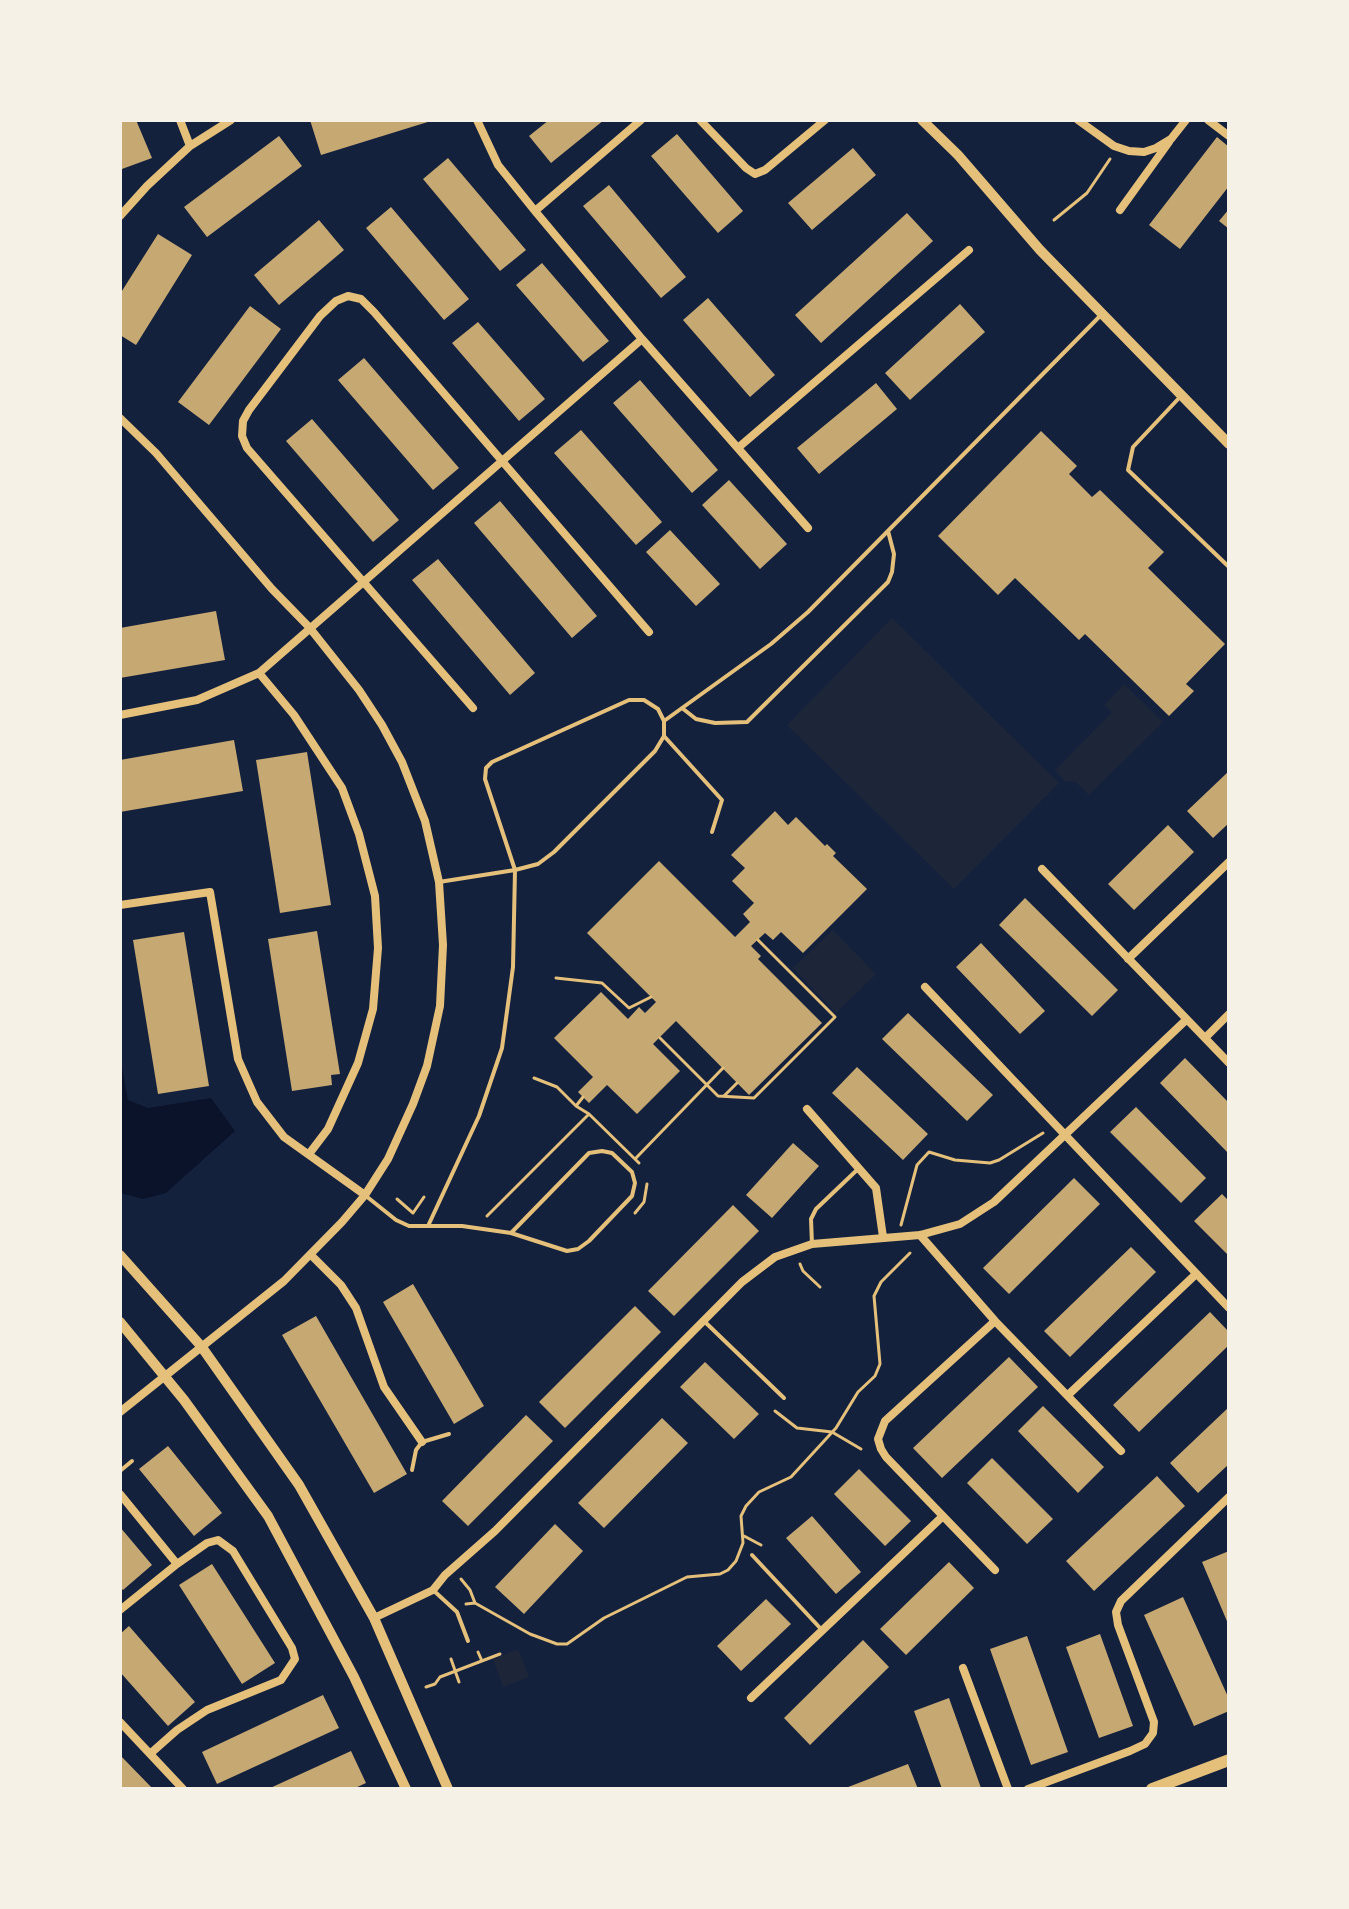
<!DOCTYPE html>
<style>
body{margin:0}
#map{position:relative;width:1349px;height:1909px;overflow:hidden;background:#14213d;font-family:"Asap Condensed",sans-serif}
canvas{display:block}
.frame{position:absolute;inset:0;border:122px solid #f6f1e7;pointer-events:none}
</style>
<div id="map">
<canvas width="1349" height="1909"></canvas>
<div class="frame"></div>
</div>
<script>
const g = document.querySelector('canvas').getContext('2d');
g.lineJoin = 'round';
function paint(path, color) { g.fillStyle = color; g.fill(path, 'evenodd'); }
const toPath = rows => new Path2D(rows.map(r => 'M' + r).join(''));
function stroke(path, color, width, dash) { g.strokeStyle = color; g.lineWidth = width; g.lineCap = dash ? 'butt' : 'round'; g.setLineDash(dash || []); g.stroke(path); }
paint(toPath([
 [892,618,1059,783,954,889,787,725],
 [1124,684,1163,722,1089,795,1076,782,1064,781,1055,770,1112,712,1104,705],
 [833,930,876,974,836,1013,793,968],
 [518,1649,529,1677,503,1687,493,1659]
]), '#1d2539');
paint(toPath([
 [120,1056,128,1100,148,1108,211,1098,235,1131,166,1193,143,1199,120,1193]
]), '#0b132b');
paint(toPath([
 [120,120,136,120,152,158,122,169,120,164],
 [310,120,431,120,431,121,321,155],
 [549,120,604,120,551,163,529,136],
 [677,134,743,211,718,233,651,156],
 [279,136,302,166,207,237,184,207],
 [1217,137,1229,147,1229,186,1180,249,1149,225],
 [853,148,876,175,812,230,788,203],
 [448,158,526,250,500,271,423,179],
 [609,185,686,277,661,298,583,206],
 [391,207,469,299,444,320,366,228],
 [1229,209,1229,229,1219,221],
 [907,213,933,241,821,343,795,315],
 [319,220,344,250,279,305,254,275],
 [158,234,192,255,136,345,120,335,120,294],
 [542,263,609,341,583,362,516,285],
 [708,298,775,375,750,397,683,320],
 [960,304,985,332,910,400,885,373],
 [250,306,281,329,209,425,178,402],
 [478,322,545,399,519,421,452,343],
 [364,358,459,468,433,490,338,380],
 [640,380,718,470,692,493,613,403],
 [876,383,897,409,819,474,797,448],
 [312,419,399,520,373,542,286,441],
 [581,430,662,522,636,545,554,453],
 [1041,431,1077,466,1069,474,1092,497,1100,490,1164,552,1148,568,1225,644,1186,684,1194,691,1169,716,1085,634,1079,640,1015,578,998,595,938,536],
 [729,480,787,544,760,569,702,505],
 [500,501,597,616,572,638,474,523],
 [670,530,720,584,696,606,646,552],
 [438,559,535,673,510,695,412,580],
 [216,611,225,660,120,678,120,628],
 [234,740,243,791,120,812,120,760],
 [307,752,331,905,280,913,256,760],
 [1229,771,1229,823,1213,838,1187,811],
 [775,811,788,825,796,817,825,846,827,844,836,853,833,856,867,889,803,953,781,932,773,940,765,933,751,946,761,956,758,959,822,1023,749,1095,676,1021,653,1044,680,1071,637,1114,607,1085,589,1103,578,1092,593,1077,554,1038,601,992,628,1019,639,1007,645,1013,656,1002,587,933,659,861,735,937,750,922,743,914,754,903,732,881,745,868,731,855],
 [1168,825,1194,852,1134,910,1108,884],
 [1025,898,1118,990,1092,1016,999,925],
 [317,931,340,1074,331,1075,332,1085,292,1091,268,939],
 [184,932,209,1086,158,1094,133,940],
 [981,943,1045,1011,1020,1034,956,967],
 [908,1013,993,1095,967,1121,882,1039],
 [1185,1058,1229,1103,1229,1154,1160,1083],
 [857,1067,928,1134,903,1160,832,1093],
 [1136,1107,1206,1178,1181,1203,1110,1132],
 [793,1143,819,1166,772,1218,746,1195],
 [1074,1178,1100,1204,1009,1294,983,1268],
 [1222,1194,1229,1201,1229,1256,1194,1221],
 [733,1205,759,1231,674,1316,648,1291],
 [1131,1247,1156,1272,1070,1357,1044,1331],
 [413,1284,484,1406,454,1424,383,1302],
 [635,1306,661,1332,565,1428,539,1402],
 [1210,1312,1229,1332,1229,1345,1139,1432,1113,1405],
 [316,1316,407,1474,374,1493,282,1335],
 [1009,1357,1038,1387,942,1478,913,1448],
 [705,1362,759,1414,734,1439,680,1387],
 [1043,1406,1104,1467,1078,1493,1018,1431],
 [1229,1407,1229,1464,1198,1493,1170,1463],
 [526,1415,553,1441,468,1526,442,1501],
 [662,1418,688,1443,604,1528,578,1503],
 [168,1446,222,1513,194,1536,139,1469],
 [992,1458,1053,1519,1027,1544,967,1483],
 [859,1469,911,1521,885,1546,834,1494],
 [1157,1476,1185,1506,1094,1591,1066,1561],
 [812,1516,861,1572,836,1594,786,1538],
 [555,1524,583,1551,524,1614,495,1587],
 [120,1527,152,1565,123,1590,120,1587],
 [1229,1551,1229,1626,1202,1562],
 [949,1562,974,1588,906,1655,880,1629],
 [212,1564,275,1663,242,1684,179,1585],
 [1183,1597,1229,1699,1229,1711,1194,1726,1144,1615],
 [766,1599,791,1624,741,1671,717,1646],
 [129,1626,195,1702,168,1726,120,1672,120,1634],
 [1100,1634,1133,1726,1099,1738,1066,1647],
 [1027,1636,1068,1752,1031,1765,990,1649],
 [863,1640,889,1667,810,1745,784,1718],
 [323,1695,339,1728,217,1784,202,1752],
 [949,1698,981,1788,978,1789,942,1789,914,1711],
 [351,1751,366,1783,353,1789,268,1789],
 [120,1755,153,1789,120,1789],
 [908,1764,918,1789,843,1789]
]), '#c6a872');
stroke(toPath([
 [1054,220,1087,193,1110,159],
 [556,978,602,983,629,1008,651,997],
 [660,1038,718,1096,754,1098,835,1017,758,940],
 [534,1078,557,1087,576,1106,589,1114,639,1163],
 [724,1096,737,1083],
 [576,1106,583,1097],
 [636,1158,723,1068],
 [397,1199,413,1213,424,1197],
 [635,1213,644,1202,647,1184],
 [487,1216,589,1114],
 [901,1225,917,1165,929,1152,955,1160,990,1163,999,1160,1043,1133],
 [800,1264,803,1271,820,1287],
 [775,1411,797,1428,832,1432,861,1449],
 [744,1536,761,1545],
 [461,1579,470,1590,475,1603],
 [466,1604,475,1603,530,1634,557,1644,567,1644,604,1618,687,1577,720,1574,728,1570,736,1561,743,1543,741,1516,746,1506,759,1492,791,1477,836,1428,858,1392,875,1376,880,1364,874,1296,881,1282,910,1253],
 [478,1652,482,1661],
 [451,1659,459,1682],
 [426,1687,435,1684,440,1677,500,1654]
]), '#e5c07b', 3);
stroke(toPath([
 [1180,397,1133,447,1128,470,1229,567],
 [682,708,696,719,715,723,747,722,888,582,892,572,894,554,888,531],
 [664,721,771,644,808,612,1101,315],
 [664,736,722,800,712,832],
 [366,1196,396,1220,409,1226,462,1226,511,1233,567,1251,578,1249,589,1241,632,1196,635,1183,632,1172,612,1153,602,1151,589,1153,511,1233],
 [428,1226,479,1116,502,1048,513,967,515,870,485,779,486,768,492,762,629,700,644,700,658,709,664,721,664,736,655,751,554,852,538,864,515,870,439,882],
 [812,1244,811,1219,816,1209,858,1169],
 [705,1322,784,1398],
 [412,1470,416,1450,422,1442,449,1434],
 [120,1471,132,1461],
 [752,1555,821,1629],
 [433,1590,457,1612,468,1641]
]), '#e5c07b', 4);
stroke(toPath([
 [180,120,190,146],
 [477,120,498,165,535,211,642,339,808,528],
 [700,120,746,168,755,174,765,170,825,120],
 [1078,120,1114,146,1129,151,1144,152,1156,148,1171,139,1186,120],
 [1208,120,1229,136],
 [1120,210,1169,142],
 [535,211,641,120],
 [120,216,147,186,190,146,231,120],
 [120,418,156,453,272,589,309,627,359,690,382,725,402,762,425,821,439,882,443,945,440,1006,427,1066,413,1104,388,1159,365,1195,342,1222,284,1281,120,1412],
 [739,447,969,250],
 [259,673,294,715,342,788,359,834,375,896,378,948,373,1009,358,1063,328,1129,309,1154],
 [473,708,247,448,242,436,243,421,249,410,320,316,336,301,348,296,361,299,374,312,649,632],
 [120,715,197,700,259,673,642,339],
 [1042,869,1229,1063],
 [120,905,210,892,238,1059,257,1102,284,1137,365,1195],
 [1128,959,1229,862],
 [925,987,1229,1308],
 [1205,1038,1229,1014],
 [807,1109,876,1188,883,1237],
 [920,1235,995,1321,1121,1451],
 [311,1255,341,1285,356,1308,384,1387,422,1442],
 [995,1321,885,1421,878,1439,881,1449,886,1457,995,1570],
 [1068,1395,1195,1275],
 [120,1494,177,1564],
 [120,1610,177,1564,207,1543,218,1540,233,1551,292,1648,295,1659,281,1680,207,1710,177,1730,151,1753],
 [374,1618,433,1590,445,1575,495,1531,742,1282,775,1257,812,1244,920,1235,960,1224,994,1202,1186,1020],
 [963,1668,1008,1789],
 [751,1698,943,1516],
 [120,1722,183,1789],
 [1028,1789,1130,1751,1145,1744,1153,1733,1154,1722,1118,1625,1116,1612,1121,1601,1229,1497]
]), '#e5c07b', 8);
stroke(toPath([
 [922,120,958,155,1040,250,1229,444],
 [120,1255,201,1346,299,1485,374,1618,448,1789],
 [120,1322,184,1400,268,1516,354,1677,406,1789]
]), '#e5c07b', 10);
stroke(toPath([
 [1152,1789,1229,1760]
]), '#e5c07b', 12);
</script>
